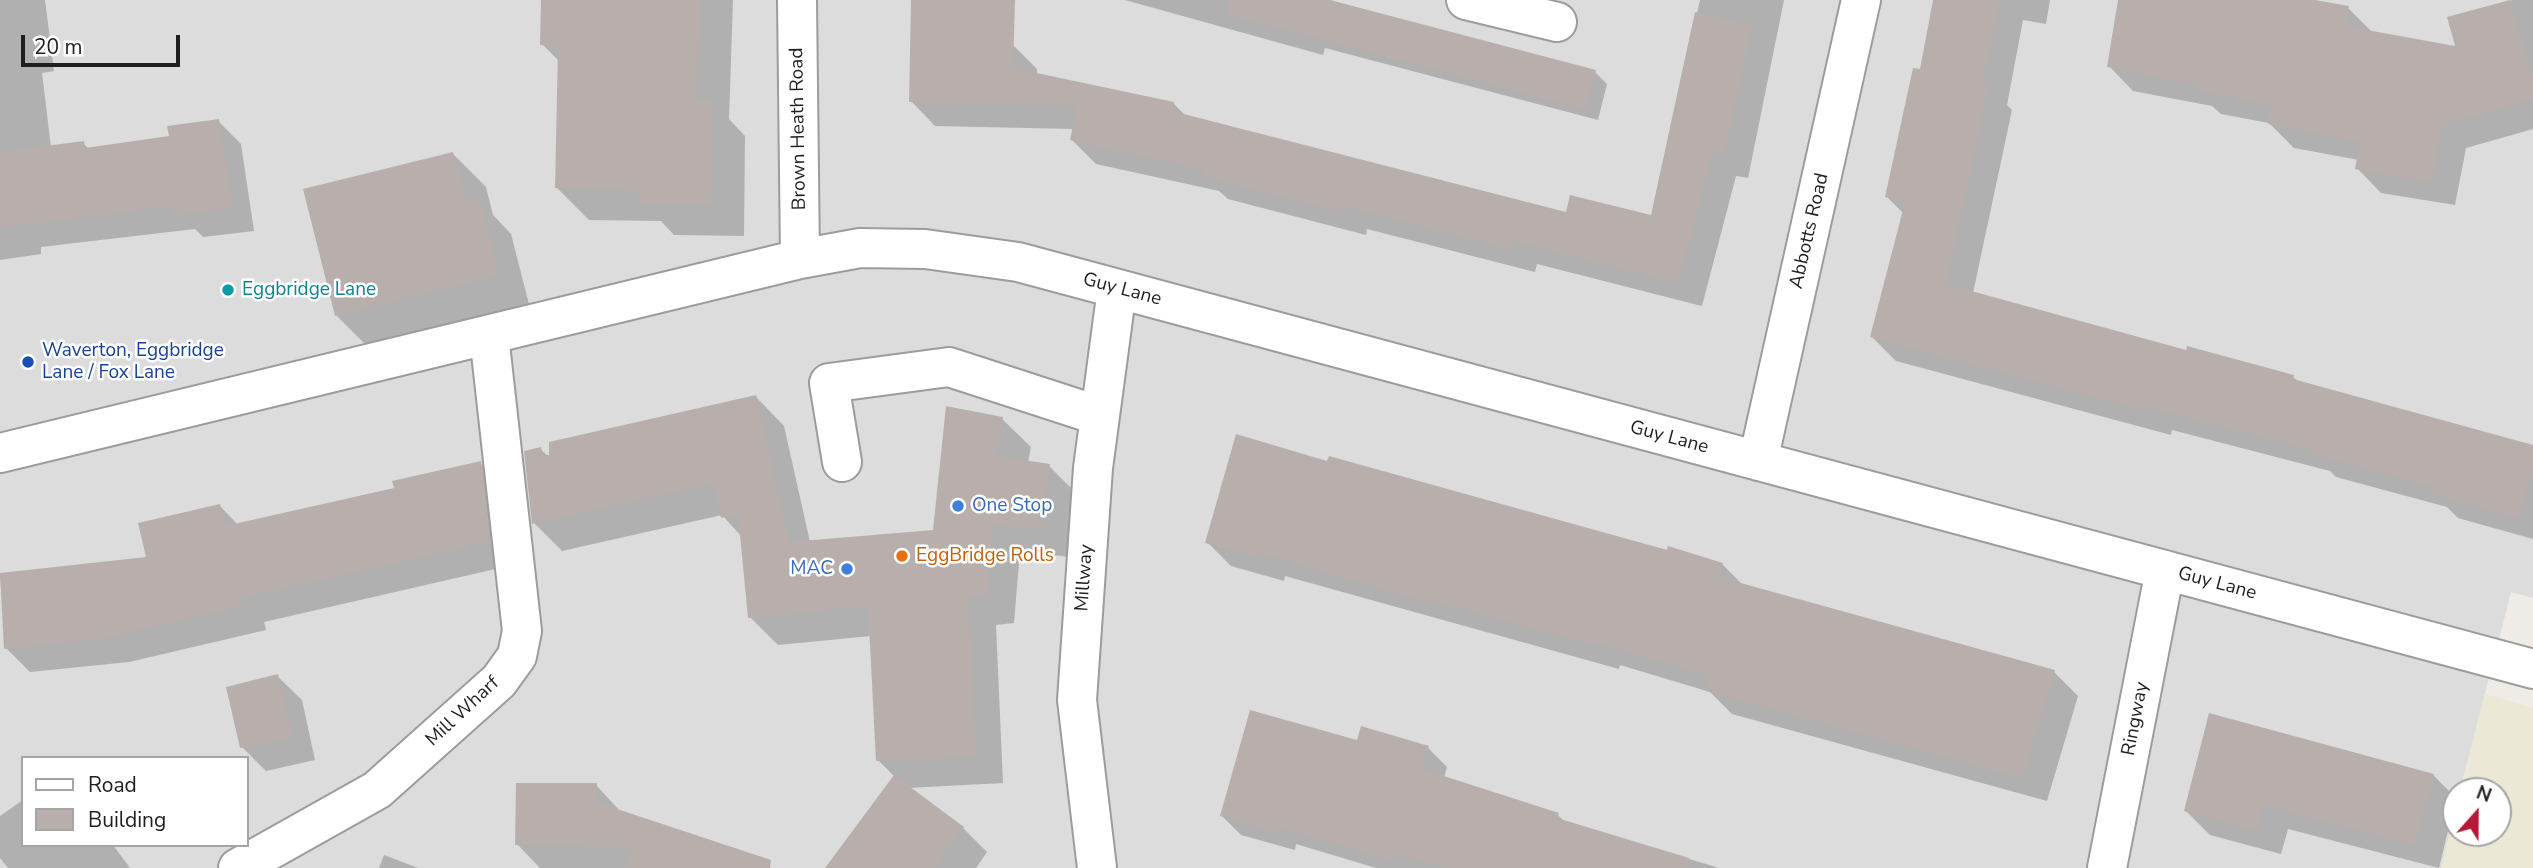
<!DOCTYPE html>
<style>
body{margin:0}
#map{position:relative;width:2533px;height:868px;overflow:hidden;background:#efebe7;font-family:"Nunito Sans",sans-serif}
canvas{display:block}
.legend{position:absolute;left:21px;top:756px;width:228px;height:91px;box-sizing:border-box;background:#fff;border:2px solid #a5a5a5;margin:0;padding:9px 12px;list-style:none;font-size:21px;color:#1f1f1f}
.legend li{display:flex;align-items:center;gap:14px;height:35px}
.legend b{width:35px;border:2px solid #a5a5a5}
.north{position:absolute;left:2442px;top:777px;width:70px;height:70px;box-sizing:border-box;background:#fff;border:2px solid #a5a5a5;border-radius:50%;rotate:21deg;font-size:19px;font-weight:700;line-height:28px;text-align:center;color:#1f1f1f}
.north::after{content:'';display:block;margin:auto;width:24px;height:32px;background:#b61837;clip-path:polygon(50% 0,100% 100%,50% 72%,0 100%)}
.scale{position:absolute;left:21px;top:35px;width:159px;height:32px;box-sizing:border-box;border:4px solid #1f1f1f;border-top:0;padding-left:9px;font-size:21px;line-height:24px;white-space:nowrap;color:#1f1f1f;-webkit-text-stroke:5px #fff;paint-order:stroke}
</style>
<div id="map">
<canvas width="2533" height="868"></canvas>
<ul class="legend">
<li><b style="height:9px;background:#fff"></b>Road</li>
<li><b style="height:19px;background:#b8afad"></b>Building</li>
</ul>
<div class="north">N</div>
<div class="scale">20 m</div>
</div>
<script>
const g = document.querySelector('canvas').getContext('2d');
g.lineJoin = 'round';
function paint(path, color) { g.fillStyle = color; g.fill(path, 'evenodd'); }
const toPath = rows => new Path2D(rows.map(r => 'M' + r).join(''));
function stroke(path, color, width, dash) { g.strokeStyle = color; g.lineWidth = width; g.lineCap = dash ? 'butt' : 'round'; g.setLineDash(dash || []); g.stroke(path); }
function label(font, color, halo, rows, align = 'center') {
  g.font = font + ' "Nunito Sans",sans-serif'; g.lineWidth = 5; g.setLineDash([]); g.textBaseline = 'middle'; g.strokeStyle = halo; g.fillStyle = color; for (const [text, x, y, turn = 0] of rows) {
    g.save(); g.translate(x, y); g.rotate((+turn || 0) * Math.PI / 180); g.textAlign = isNaN(turn) ? turn : align; if (halo) g.strokeText(text, 0, 0); g.fillText(text, 0, 0); g.restore();
  }
}
paint(toPath([
 [0,0,2533,0,2533,598,2511,592,2460,791,2456,791,2456,808,2441,868,0,868],
 [23,758,247,758,247,845,23,845]
]), '#dddcdd');
paint(toPath([
 [2485,694,2533,708,2533,868,2441,868,2456,808,2456,833,2498,833,2498,791,2460,791]
]), '#ebe8d5');
paint(toPath([
 [0,0,45,0,54,71,42,73,51,147,83,143,89,149,171,138,218,121,241,144,254,231,203,237,195,229,41,247,41,254,0,260],
 [543,0,733,0,729,119,745,136,744,236,674,235,661,221,589,220,556,187,559,61,542,44],
 [913,0,982,0,1013,45,1037,69,1037,75,1173,103,1187,117,1567,214,1652,217,1700,0,1784,0,1748,178,1736,176,1702,306,1537,264,1535,272,1367,229,1366,235,1228,199,1219,191,1096,164,1072,140,1074,129,935,126,911,101],
 [1125,0,1328,0,1595,72,1607,84,1598,120,1325,48,1323,55],
 [1935,0,2050,0,2046,24,2023,20,2007,105,2012,110,1973,293,2187,352,2293,377,2299,382,2533,446,2533,539,2458,518,2447,507,2336,477,2330,471,2172,430,2171,435,1896,361,1872,337,1904,214,1887,197,1922,71],
 [2120,0,2305,0,2348,8,2373,33,2458,48,2449,18,2513,0,2533,0,2533,129,2466,148,2455,205,2381,193,2357,168,2359,160,2294,148,2269,123,2221,114,2212,106,2133,91,2109,66],
 [453,154,486,187,493,215,511,234,530,308,369,348,336,315],
 [756,397,784,426,810,542,935,531,1002,419,1031,447,1028,462,1049,466,1077,494,1069,557,1020,551,1014,623,996,625,1003,783,908,788,963,828,987,852,976,868,868,868,895,777,878,760,871,636,778,645,750,617,742,537,722,515,562,551,534,523,540,449,548,456],
 [480,463,505,487,513,565,264,622,266,630,129,662,30,672,6,648,0,575,148,559,220,506,238,525,396,490],
 [1328,464,1722,564,1744,586,2054,672,2078,696,2047,801,1732,714,1710,692,1620,665,1619,669,1285,576,1284,581,1231,566,1207,542],
 [277,676,302,700,315,760,266,771,242,747],
 [1358,742,1428,748,1447,767,1444,778,1558,815,1564,821,1719,868,1376,868,1296,844,1295,850,1241,835,1222,816],
 [2433,775,2456,798,2439,868,2288,829,2281,854,2210,835,2186,811],
 [596,785,620,811,759,868,540,868,517,844],
 [23,800,23,845,113,845,130,868,8,868,0,858,0,816],
 [384,855,418,868,379,868]
]), '#0003');
paint(toPath([
 [541,0,699,0,697,101,713,101,711,204,640,203,640,190,555,188,558,46,540,45],
 [911,0,1015,0,1013,68,1174,102,1172,111,1566,212,1570,195,1651,215,1695,12,1752,25,1724,155,1712,153,1678,283,1514,241,1512,249,1343,206,1342,212,1202,176,1203,169,1070,140,1077,106,909,102],
 [1229,0,1330,0,1596,70,1585,109,1227,14],
 [1933,0,1999,0,1983,83,1989,84,1946,284,2186,350,2187,346,2294,375,2293,379,2533,445,2533,466,2519,518,2432,494,2434,487,2309,453,2310,449,2148,407,2147,411,1870,337,1905,202,1885,197,1913,68,1920,69],
 [2118,0,2315,0,2349,6,2345,26,2455,46,2447,17,2510,0,2533,81,2533,99,2442,125,2432,182,2355,169,2360,142,2268,124,2271,105,2195,90,2196,84,2107,67],
 [219,119,232,208,178,215,177,206,0,227,0,152,84,141,85,148,169,136,167,126],
 [453,152,466,202,479,199,498,275,335,316,303,189],
 [756,395,789,542,933,530,946,406,1003,417,997,456,1050,464,1041,529,992,524,986,595,968,597,976,756,876,761,868,606,748,618,738,514,721,518,713,483,532,524,524,451,541,447,543,455,549,455,549,442],
 [1236,434,1327,461,1329,456,1667,550,1668,546,1723,563,1719,577,2055,670,2023,778,1706,691,1710,676,1596,642,1595,646,1435,601,1434,604,1261,553,1260,558,1205,543],
 [481,461,490,541,241,598,243,606,104,638,4,649,0,573,146,557,138,523,220,504,225,526,394,488,392,481],
 [278,674,292,737,240,748,226,687],
 [1250,710,1357,740,1361,726,1429,746,1422,769,1559,813,1557,818,1689,858,1687,868,1443,868,1397,854,1394,861,1277,826,1276,832,1220,816],
 [2209,713,2434,774,2415,845,2264,805,2257,831,2184,811],
 [894,775,964,827,934,868,825,868],
 [516,783,597,783,596,802,771,860,770,868,625,868,632,846,515,845]
]), '#b8afad');
const minor = toPath([
 [797,0,800,259],
 [1466,0,1557,22],
 [0,453,800,259,860,248,925,249,1018,262,2533,669],
 [1758,461,1861,0],
 [842,462,829,383,949,367,1100,416],
 [238,868,377,790,499,681,517,656,522,631,489,335],
 [1097,868,1077,700,1093,468,1117,289],
 [2107,868,2165,570]
]);
stroke(minor, '#9c9c9c', 42);
stroke(minor, '#fff', 38);
for (const [x, y, r, color] of [
 [228,290,7,"#0f9aa8"],
 [28,362,7,"#1a4fb4"],
 [958,506,7,"#3f7fe0"],
 [902,556,7,"#e8710a"],
 [847,569,7,"#3f7fe0"]
]) { const dot = new Path2D(); dot.arc(x, y, r, 0, 2 * Math.PI); g.fillStyle = color; g.fill(dot); stroke(dot, '#fff', 2.5); }
label('19px', '#1f1f1f', '#fff', [
 ["Brown Heath Road",799,129,-91],
 ["Abbotts Road",1810,231,-77],
 ["Guy Lane",1122,290,15],
 ["Guy Lane",1669,438,15],
 ["Millway",1085,578,-86],
 ["Guy Lane",2217,584,15],
 ["Mill Wharf",463,712,-43],
 ["Ringway",2136,719,-79]
]);
label('19px', '#0d838f', '#fff', [
 ["Eggbridge Lane",242,290]
], 'left');
label('19px', '#164399', '#fff', [
 ["Waverton, Eggbridge",42,351],
 ["Lane / Fox Lane",42,373]
], 'left');
label('19px', '#366cbe', '#fff', [
 ["One Stop",972,506],
 ["MAC",833,569,"right"]
], 'left');
label('19px', '#c56008', '#fff', [
 ["EggBridge Rolls",916,556]
], 'left');
</script>
